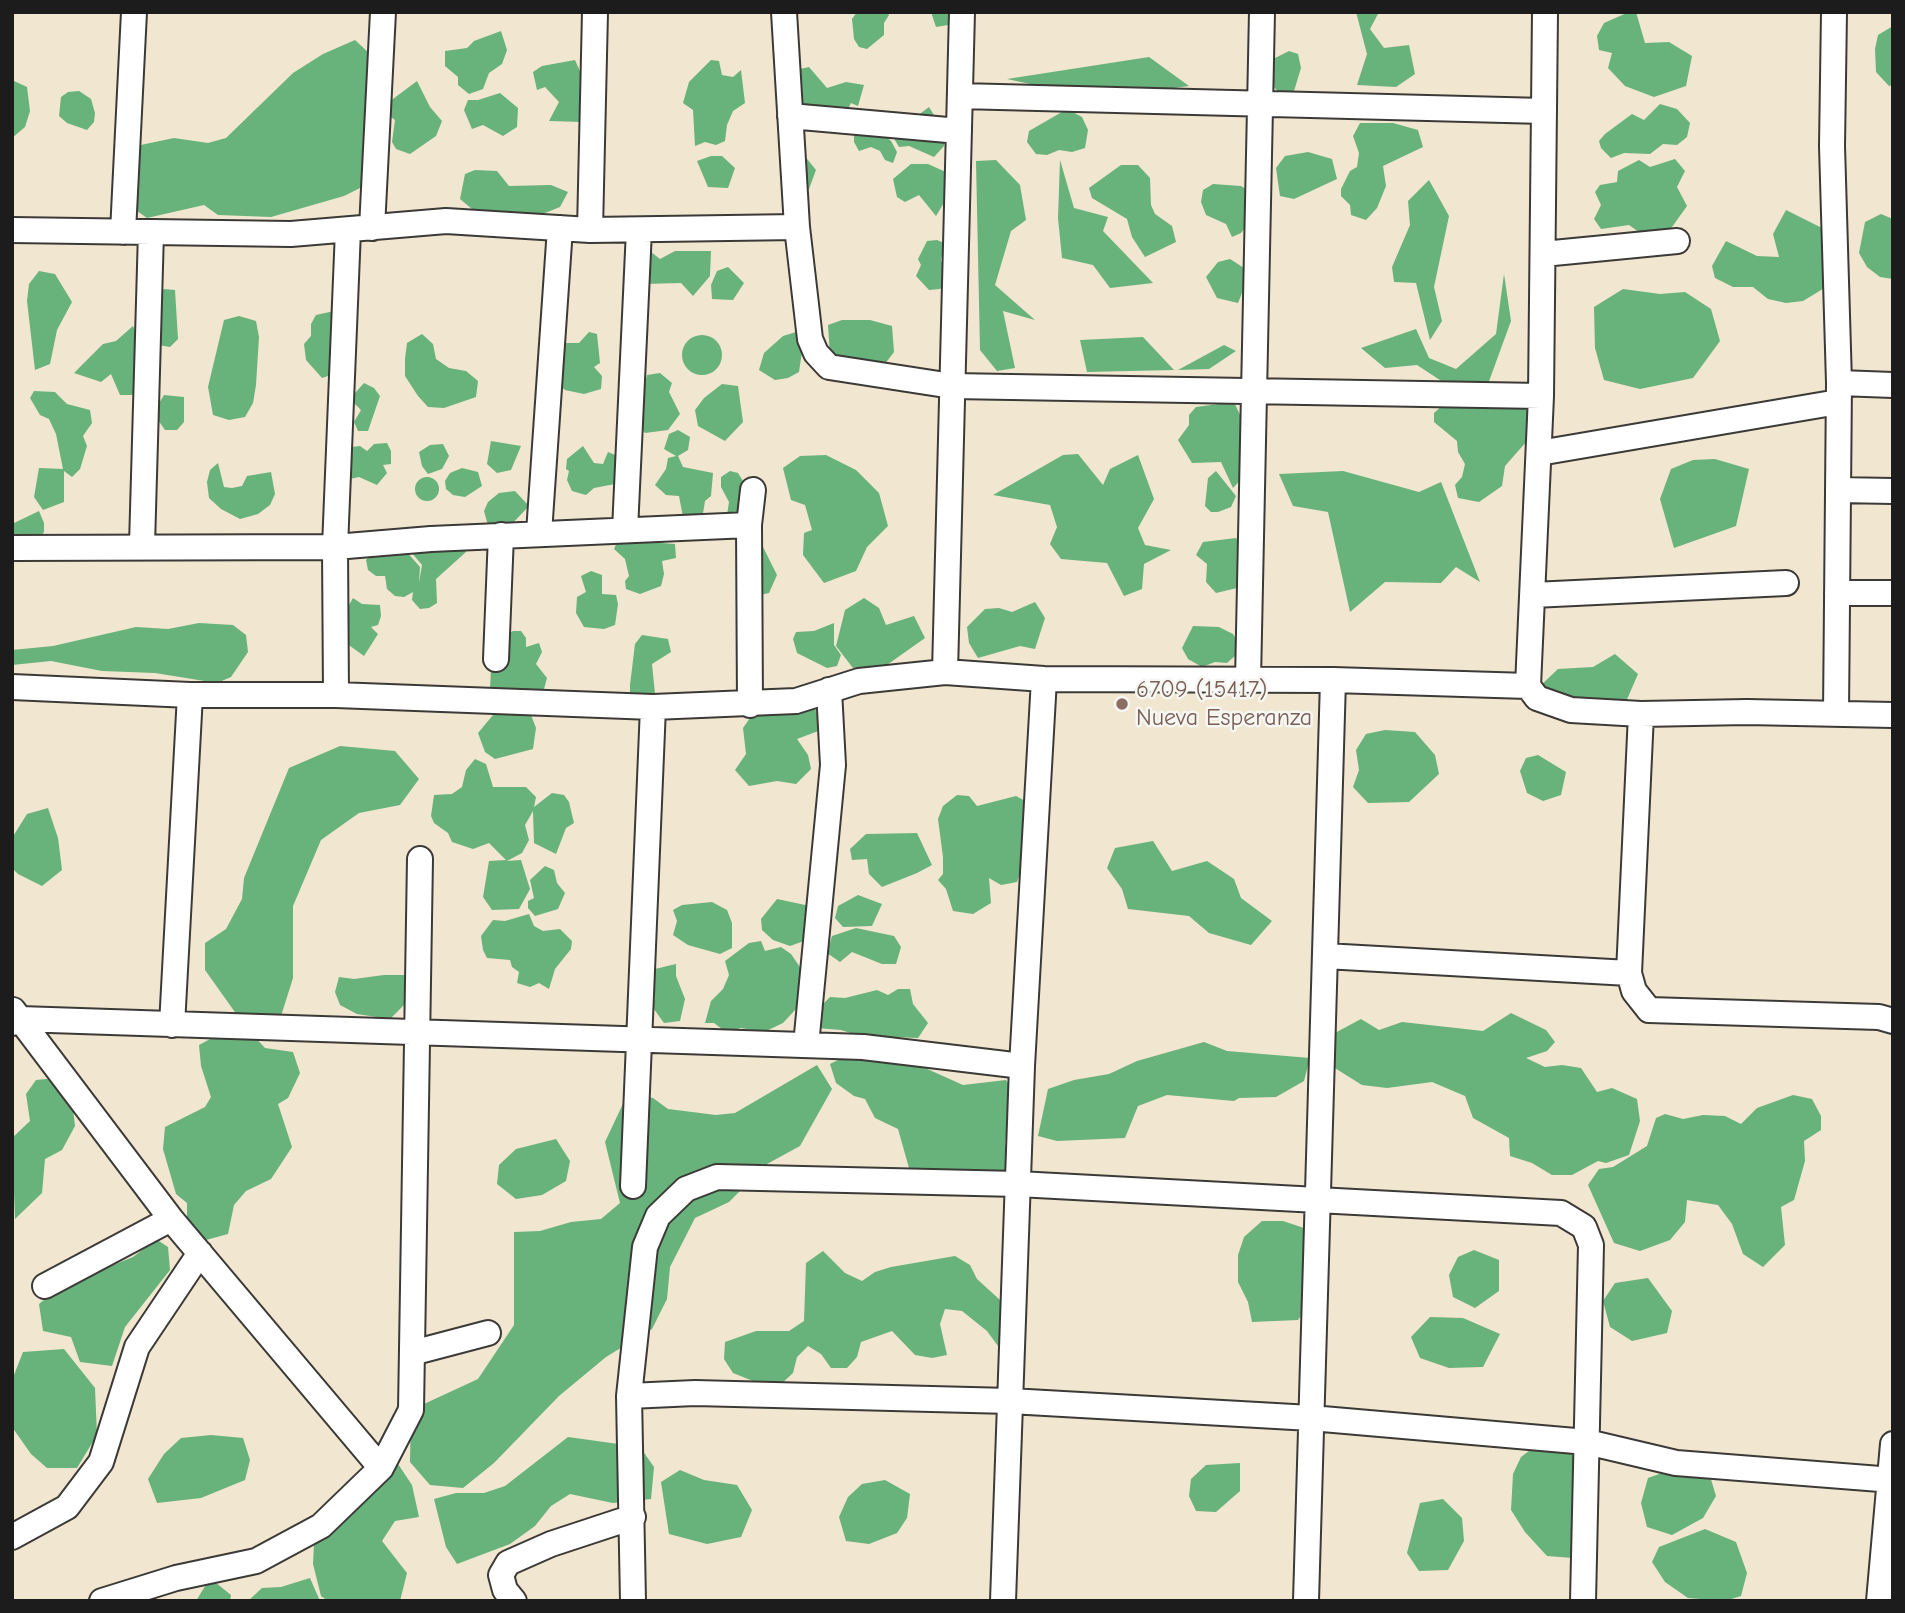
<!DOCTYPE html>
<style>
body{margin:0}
#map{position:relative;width:1905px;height:1613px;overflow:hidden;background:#f1e6d0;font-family:"Comic Neue",sans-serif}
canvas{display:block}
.frame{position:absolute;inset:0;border:14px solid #1c1c1c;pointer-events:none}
</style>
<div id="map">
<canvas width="1905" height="1613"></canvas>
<div class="frame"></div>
</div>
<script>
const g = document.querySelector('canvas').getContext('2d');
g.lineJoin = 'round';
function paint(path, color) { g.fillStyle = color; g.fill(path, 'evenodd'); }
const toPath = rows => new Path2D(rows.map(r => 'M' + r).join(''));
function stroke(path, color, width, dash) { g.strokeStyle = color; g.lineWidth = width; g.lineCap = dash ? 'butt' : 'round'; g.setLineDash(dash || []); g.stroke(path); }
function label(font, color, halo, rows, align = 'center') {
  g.font = font + ' "Comic Neue",sans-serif'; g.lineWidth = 5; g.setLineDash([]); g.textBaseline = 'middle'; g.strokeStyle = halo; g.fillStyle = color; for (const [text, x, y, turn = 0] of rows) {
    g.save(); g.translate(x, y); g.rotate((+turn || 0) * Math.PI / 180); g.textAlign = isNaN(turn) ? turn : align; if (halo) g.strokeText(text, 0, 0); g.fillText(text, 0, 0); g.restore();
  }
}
paint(toPath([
 [857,12,887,12,889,15,884,23,884,35,867,49,859,47,854,39,852,19],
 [931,12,968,12,954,24,936,27],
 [1356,12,1379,12,1370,29,1384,48,1409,45,1415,74,1396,87,1357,85,1367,54],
 [1629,12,1636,12,1645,43,1669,42,1692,56,1686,86,1654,97,1625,86,1608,68,1612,53,1599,50,1597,36,1604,23],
 [1893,26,1893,85,1889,86,1876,72,1875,49,1878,35],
 [501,31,507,50,502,64,489,73,483,89,469,94,458,85,458,77,445,66,445,51,467,48,474,41],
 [355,40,370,54,368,170,360,188,344,196,271,217,218,215,204,205,147,218,127,204,136,146,174,138,208,143,226,138,293,73,323,54],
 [1289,51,1298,54,1301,68,1294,91,1282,97,1270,82,1270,70,1275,58],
 [1149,57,1189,86,1095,98,1007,79],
 [575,60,583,78,582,122,549,121,559,102,545,87,537,90,533,72,542,66],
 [711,60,719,61,722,75,733,77,741,70,745,103,733,111,727,125,725,141,716,145,705,142,695,146,693,110,683,103,689,82],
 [809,67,827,88,846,82,864,85,858,106,851,103,845,115,803,116,796,81,800,69],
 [12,80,27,87,30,111,25,127,12,138],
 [417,81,430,107,442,121,436,136,410,154,396,149,392,142,395,120,388,115,385,105],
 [79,91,91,99,95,113,94,122,87,130,67,123,59,116,61,97,68,92],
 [500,93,518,108,517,127,503,136,483,125,472,129,464,110,468,100,478,100],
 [1660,104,1677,109,1690,123,1687,137,1677,145,1663,144,1650,154,1624,153,1611,158,1601,148,1599,141,1605,134,1632,114,1644,120],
 [929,107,937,120,948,130,944,146,934,157,909,146,899,147,892,135],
 [1067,109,1082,117,1088,130,1085,148,1072,152,1059,150,1047,155,1036,154,1027,142,1029,131],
 [1360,123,1393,123,1418,130,1423,147,1383,166,1386,186,1377,208,1366,220,1351,215,1350,205,1341,196,1341,189,1350,171,1357,167,1359,153,1353,136],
 [854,131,883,134,891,141,897,152,893,163,885,160,880,151,871,147,859,151,854,142],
 [1308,152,1332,159,1337,179,1294,199,1280,196,1276,168,1285,156],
 [803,154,816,170,809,189,799,192],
 [711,156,722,156,735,168,728,188,708,187,697,161],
 [1675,159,1685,171,1677,187,1687,206,1667,234,1643,235,1629,225,1601,229,1594,219,1601,205,1595,192,1600,185,1617,182,1618,171,1639,160,1650,167],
 [996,160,1020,185,1026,220,1011,231,995,285,1035,320,1003,311,1015,368,997,371,980,350,976,161],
 [1060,160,1074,208,1108,217,1103,231,1153,283,1110,288,1093,265,1062,258,1058,218],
 [911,164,928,164,948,173,953,188,936,216,919,195,905,202,897,197,893,179],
 [1121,165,1138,165,1150,178,1151,205,1155,214,1172,226,1176,242,1145,257,1132,237,1127,219,1092,198,1089,188],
 [475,170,497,171,509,186,551,185,568,192,560,207,535,217,472,209,460,199,465,174],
 [1429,180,1449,216,1434,287,1442,321,1430,340,1416,283,1394,282,1392,267,1410,225,1408,201],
 [1213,184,1241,186,1249,191,1250,221,1241,233,1232,237,1226,224,1206,215,1201,202,1203,190],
 [1786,210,1834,234,1831,284,1803,301,1786,303,1768,299,1753,287,1733,287,1715,278,1712,266,1726,241,1757,256,1779,257,1773,234],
 [1881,214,1893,219,1893,279,1880,277,1867,267,1859,253,1865,222],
 [937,240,944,243,941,261,949,269,947,281,940,289,929,290,916,276,921,265,918,259,927,241],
 [675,251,711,251,710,276,693,296,681,283,643,284,642,259,651,252,660,259],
 [1230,259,1244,268,1247,281,1238,303,1217,298,1206,277,1218,262],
 [728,267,744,283,733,300,712,299,711,285,717,271],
 [39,271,55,274,72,302,57,330,50,364,35,370,27,301,29,284],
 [1504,274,1511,321,1488,384,1446,384,1417,365,1385,368,1361,348,1416,329,1429,358,1456,369,1496,334],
 [164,289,175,290,178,339,170,347,158,345,151,305],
 [1623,289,1660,294,1685,292,1711,309,1720,341,1693,378,1640,389,1604,380,1595,348,1594,307],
 [334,311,331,375,322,378,306,360,304,344,311,336,311,324,316,315],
 [239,316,256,321,259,337,256,385,253,403,245,417,229,420,213,415,208,387,224,320],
 [842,320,870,320,892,326,894,352,882,368,830,355,828,325],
 [133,326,138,338,135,395,120,395,111,374,101,382,74,373,103,344,116,341],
 [589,332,597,334,600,363,594,367,602,376,601,389,584,394,565,390,556,382,556,368,566,343,579,343],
 [796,332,804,338,799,372,788,378,775,380,759,370,764,353,783,336],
 [422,334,433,344,436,359,449,368,466,371,478,381,476,397,444,408,428,407,418,396,405,376,405,359,407,343],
 '682 355a20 20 0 1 1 40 0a20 20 0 1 1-40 0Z',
 [1143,337,1174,370,1087,372,1080,340],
 [1224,345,1236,351,1209,369,1178,370],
 [660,373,672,383,669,392,680,414,668,430,645,433,637,423,647,375],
 [364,383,374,388,380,396,368,431,358,431,354,422,361,410,355,404,355,393],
 [722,384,738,386,743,422,725,441,698,426,695,410,704,398],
 [34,391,55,392,67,404,90,410,92,423,83,436,87,446,80,469,72,477,64,471,64,502,43,510,34,497,39,468,63,469,56,434,49,419,40,415,30,398],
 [164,395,184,397,184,422,177,430,165,430,158,420,158,405],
 [1234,402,1247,430,1247,473,1233,488,1221,462,1192,463,1178,440,1189,425,1189,415,1196,407],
 [1444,404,1531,407,1527,441,1505,466,1502,486,1479,502,1458,498,1455,485,1462,477,1465,464,1458,452,1457,441,1434,422,1434,413],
 [678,430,690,437,688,450,678,456,683,467,713,473,711,496,705,501,702,520,683,517,679,496,666,495,655,485,666,469,668,458,676,456,664,449,669,434],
 [491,441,521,446,511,470,497,473,487,464],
 [387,443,391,451,391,464,383,465,387,473,377,485,359,477,350,479,344,469,345,453,352,447,360,446,367,451,374,444],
 [443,444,449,456,442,469,428,474,422,466,419,452,430,445],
 [583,446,594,463,603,464,608,452,627,460,615,484,594,488,586,495,572,491,567,480,569,471,566,469,567,459],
 [1078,454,1103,485,1110,469,1138,455,1154,499,1138,528,1145,545,1171,550,1144,564,1142,589,1124,596,1107,563,1061,559,1050,544,1057,527,1050,505,993,495,1063,455],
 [826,455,856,470,879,493,888,526,867,547,856,571,824,583,803,555,804,533,812,530,805,505,791,500,783,468,800,456],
 [1715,459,1749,469,1736,526,1674,548,1660,499,1671,469,1693,460],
 [218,463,224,487,232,488,242,486,247,476,271,472,275,494,270,505,258,514,240,519,221,509,209,498,207,482,210,470],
 [462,468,478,472,482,486,465,497,453,495,446,489,445,481,450,473],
 [730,471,738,473,748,489,744,517,727,515,729,502,721,487,721,477],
 [1216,471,1236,496,1231,507,1218,512,1211,512,1205,506,1208,478],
 [1343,471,1419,492,1441,482,1480,582,1456,567,1441,583,1385,582,1350,612,1328,512,1293,506,1279,474],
 '415 489a12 12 0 1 1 24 0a12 12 0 1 1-24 0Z',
 [515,491,529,506,508,528,497,531,487,522,484,511,488,502,499,493],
 [39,511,44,523,44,532,37,541,12,548,12,524],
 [1236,538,1244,546,1243,580,1237,588,1216,593,1206,582,1207,564,1196,555,1203,542],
 [618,540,675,544,676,558,662,561,664,574,661,586,640,594,626,589,625,581,629,576,625,559,614,549],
 [462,544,466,552,436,579,437,603,429,608,420,609,412,600,413,592,404,597,395,596,387,589,385,576,376,576,368,570,366,560,377,548,405,550,420,567,419,583,422,565,411,552],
 [762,545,777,575,769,593,760,595,751,557],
 [591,571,602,575,602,594,616,595,618,604,615,625,604,629,584,627,576,613,577,597,586,592,581,576],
 [353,598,362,604,380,605,381,616,378,625,371,627,378,634,364,656,346,643,348,634,341,619],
 [864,598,879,608,886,625,914,616,925,638,884,667,853,668,836,646,845,610],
 [1035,602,1045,618,1035,649,1020,646,978,658,969,643,967,627,985,609,999,608,1012,612],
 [199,623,233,625,246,635,248,652,231,677,217,683,155,673,102,671,51,661,12,665,12,650,53,646,136,627,168,629],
 [834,623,834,645,841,655,837,666,827,668,797,653,793,639,796,632,814,631],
 [1193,626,1219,627,1233,634,1238,642,1236,655,1227,663,1215,662,1202,667,1188,659,1182,648],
 [513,631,521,631,526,638,526,647,539,643,542,652,536,664,547,678,544,689,532,697,490,690,491,668,508,634],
 [642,635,668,639,671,652,652,664,655,694,637,700,630,692,630,685,635,644],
 [1615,654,1638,674,1625,704,1558,696,1540,686,1558,669,1593,667],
 [512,707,531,715,536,728,533,749,495,759,485,752,478,733,498,709],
 [815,708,821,730,797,739,808,755,811,769,796,784,777,781,749,786,735,770,746,754,743,728,750,718,763,711,776,713],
 [1385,730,1415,732,1435,755,1439,774,1409,802,1368,803,1353,787,1359,770,1356,750,1366,734],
 [340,746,395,751,419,779,400,805,359,813,321,840,293,906,293,978,281,1016,237,1015,205,970,205,943,226,929,242,899,244,878,289,768],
 [1538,755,1566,772,1561,795,1543,801,1527,793,1520,771,1526,758],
 [475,759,486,764,493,787,526,787,536,797,534,807,552,793,564,795,569,802,574,823,566,828,556,854,534,843,533,811,525,825,529,840,522,853,507,861,521,860,530,889,519,909,492,910,483,897,489,861,506,860,489,843,473,849,452,842,448,833,434,823,431,816,434,795,452,794,462,787,466,770],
 [957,795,969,796,977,806,1016,796,1031,804,1022,867,1017,882,1001,885,989,878,991,903,973,914,953,911,946,889,938,880,943,874,943,857,938,819,943,806],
 [48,808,58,838,62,870,42,886,18,874,12,868,12,838,27,814],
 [917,833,932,865,917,873,882,887,869,874,867,859,852,860,850,849,866,834],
 [1153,841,1172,871,1207,861,1234,879,1241,898,1272,921,1251,945,1209,933,1189,916,1128,909,1122,889,1107,868,1115,848],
 [545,866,554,870,557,883,565,893,558,909,535,916,528,908,528,901,534,898,530,880],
 [858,895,882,904,872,926,843,927,835,918,838,906],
 [777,899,810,906,810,929,804,941,790,946,773,940,762,930,761,919],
 [712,902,727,910,732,923,732,948,720,954,688,945,673,935,677,921,673,910,682,905],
 [529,914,534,926,543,931,560,929,572,941,571,949,555,969,549,989,539,983,530,987,517,983,519,972,512,967,510,960,487,958,483,950,481,936,493,920,505,921],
 [856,928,894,936,901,947,896,964,882,964,852,952,840,962,827,953,832,936],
 [761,941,765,951,781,947,791,954,806,976,796,1009,783,1023,764,1032,741,1028,726,1032,714,1023,705,1023,711,1001,723,989,729,975,725,961,749,943],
 [676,964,676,976,685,999,680,1021,664,1023,651,1005,655,999,655,969],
 [384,975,407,975,406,1003,390,1019,357,1014,340,1005,335,992,339,977,354,979],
 [898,989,910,989,913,1004,928,1023,918,1038,894,1037,875,1041,841,1030,817,1028,821,1006,830,997,845,998,877,990,888,995],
 [1511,1013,1546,1030,1555,1042,1547,1051,1526,1058,1545,1067,1562,1065,1581,1068,1597,1092,1612,1088,1637,1099,1640,1121,1629,1155,1606,1163,1598,1161,1572,1175,1552,1175,1532,1163,1510,1156,1509,1138,1473,1118,1465,1096,1432,1082,1387,1088,1362,1085,1330,1065,1333,1034,1361,1019,1379,1030,1402,1022,1483,1031],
 [225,1031,253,1035,265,1048,293,1052,300,1073,288,1098,278,1104,292,1147,271,1179,246,1191,234,1205,228,1234,206,1240,187,1231,187,1203,176,1194,163,1149,165,1127,205,1107,211,1097,201,1066,199,1045],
 [1204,1042,1227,1051,1310,1058,1304,1081,1276,1097,1239,1098,1234,1101,1167,1095,1138,1106,1125,1138,1057,1141,1038,1136,1048,1089,1074,1080,1109,1074,1137,1061],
 [850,1054,885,1058,887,1064,905,1059,963,1085,1006,1080,1012,1090,1005,1144,1010,1161,1004,1175,992,1183,970,1170,949,1175,909,1168,898,1129,875,1118,865,1099,854,1096,836,1083,830,1064],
 [817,1065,832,1089,800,1146,767,1164,729,1202,695,1218,670,1267,667,1299,652,1329,606,1357,559,1396,494,1463,463,1488,430,1485,410,1462,411,1410,478,1379,514,1325,514,1232,540,1231,571,1222,601,1219,620,1203,605,1142,628,1093,653,1098,668,1109,716,1115,735,1113],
 [56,1078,72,1100,75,1126,62,1150,45,1159,42,1193,15,1219,12,1138,30,1121,26,1094,36,1080],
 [1793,1095,1812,1099,1821,1116,1821,1130,1804,1141,1805,1161,1794,1200,1781,1207,1785,1245,1763,1267,1743,1254,1732,1224,1718,1205,1687,1200,1685,1222,1670,1240,1640,1251,1614,1243,1588,1185,1599,1169,1613,1167,1647,1146,1656,1118,1665,1114,1683,1119,1703,1115,1725,1116,1741,1124,1757,1108],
 [556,1139,570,1161,566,1181,542,1195,516,1199,497,1184,499,1165,516,1149],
 [1262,1221,1283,1221,1307,1229,1311,1301,1298,1320,1252,1322,1248,1302,1238,1282,1238,1255,1244,1237],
 [156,1239,168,1247,170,1270,125,1327,112,1366,80,1362,71,1337,43,1331,39,1304,61,1286,133,1257],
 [1474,1250,1499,1260,1499,1291,1475,1308,1453,1297,1449,1275,1458,1257],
 [823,1251,845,1273,862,1281,875,1272,891,1267,955,1256,970,1265,977,1279,1000,1300,1005,1331,998,1346,987,1331,962,1311,945,1309,940,1324,947,1355,932,1358,915,1355,892,1331,861,1342,857,1357,847,1368,831,1368,821,1354,808,1346,797,1357,793,1373,780,1385,763,1385,733,1373,724,1359,725,1342,756,1331,789,1331,804,1321,806,1263],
 [1648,1278,1672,1311,1667,1333,1632,1341,1610,1327,1603,1301,1615,1283],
 [1430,1317,1463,1318,1500,1334,1483,1367,1449,1368,1420,1358,1411,1337],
 [64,1349,95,1388,97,1435,77,1468,47,1468,31,1454,12,1427,12,1380,23,1352],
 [211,1435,243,1438,250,1460,245,1480,201,1498,157,1503,148,1479,164,1454,181,1438],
 [568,1437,640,1447,654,1467,651,1499,613,1503,570,1494,551,1506,535,1526,510,1544,457,1564,446,1547,434,1499,456,1493,484,1493,505,1486],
 [1546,1438,1577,1457,1573,1558,1547,1556,1525,1532,1511,1510,1513,1474,1521,1457],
 [1240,1463,1240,1491,1216,1512,1196,1511,1189,1496,1191,1479,1206,1465],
 [398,1464,412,1485,419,1517,395,1521,382,1541,407,1573,400,1601,328,1601,321,1596,313,1564,314,1543,365,1484],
 [1676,1468,1710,1476,1716,1496,1703,1518,1672,1535,1647,1527,1641,1503,1648,1478],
 [680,1470,704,1480,737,1485,752,1510,741,1537,707,1544,669,1534,661,1482],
 [885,1480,910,1494,907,1518,897,1533,869,1544,846,1541,839,1517,848,1497,862,1484],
 [1443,1499,1462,1518,1464,1541,1448,1570,1419,1571,1407,1553,1420,1503],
 [1705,1529,1736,1542,1747,1573,1741,1596,1725,1601,1688,1598,1665,1582,1652,1562,1659,1547],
 [210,1578,231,1595,230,1601,196,1601],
 [310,1578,320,1601,248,1601,262,1588,281,1587]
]), '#68b27b');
const minor = toPath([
 [784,12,797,227,810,339,816,353,829,367,952,386,1541,396],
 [1834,12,1832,146,1839,383,1836,713],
 [960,96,1544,111],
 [790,116,959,131],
 [372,228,383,12],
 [12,230,291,234,446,221,590,230,797,227],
 [590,230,595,12],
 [123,232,134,12],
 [1543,254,1677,241],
 [1839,383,1893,385],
 [1539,453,1838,402],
 [1838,490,1893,491],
 [625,530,639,230],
 [539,533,560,228],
 [142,545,151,232],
 [12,548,335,547,431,539,749,525],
 [1837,593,1893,593],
 [1533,595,1786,583],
 [496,659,501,535],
 [945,672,962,12],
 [1248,680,1262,12],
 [1528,686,1541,396,1545,12],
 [12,687,190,695,336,695,653,707,796,701,859,681,945,672,1044,679,1333,680,1528,686,1537,698,1571,710,1641,714,1747,712,1893,715],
 [336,695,335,547,348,230],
 [750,705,749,525,753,490],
 [1641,714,1629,973,1634,991,1649,1010,1879,1017,1893,1021],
 [1325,956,1629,973],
 [13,1010,171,1219,381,1468],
 [12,1023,20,1019,863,1047,1022,1066],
 [172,1025,190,695],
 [806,1045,833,765,829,690],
 [633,1186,653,707],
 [45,1286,171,1219],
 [412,1353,488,1333],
 [629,1396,695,1393,1010,1401,1311,1418,1587,1442,1676,1463,1893,1480],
 [12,1537,67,1507,101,1462,137,1347,200,1253],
 [102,1601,176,1578,256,1561,321,1526,381,1468,411,1410,420,859],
 [514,1601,505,1590,501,1575,508,1563,551,1544,633,1517],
 [633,1601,629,1396,645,1247,658,1216,686,1189,717,1177,1018,1184,1561,1213,1584,1227,1591,1245,1583,1601],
 [1003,1601,1022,1066,1044,679],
 [1306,1601,1333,680],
 [1879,1601,1893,1444]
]);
stroke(minor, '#3c3a37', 28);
stroke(minor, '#fff', 24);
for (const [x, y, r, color] of [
 [1122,704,7,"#8d6e63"]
]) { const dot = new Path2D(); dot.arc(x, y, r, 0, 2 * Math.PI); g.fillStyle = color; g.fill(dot); stroke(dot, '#f6f6f2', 2.5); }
label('24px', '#785e54', '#f6f6f2', [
 ["6709 (15417)",1136,690],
 ["Nueva Esperanza",1136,718]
], 'left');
</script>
